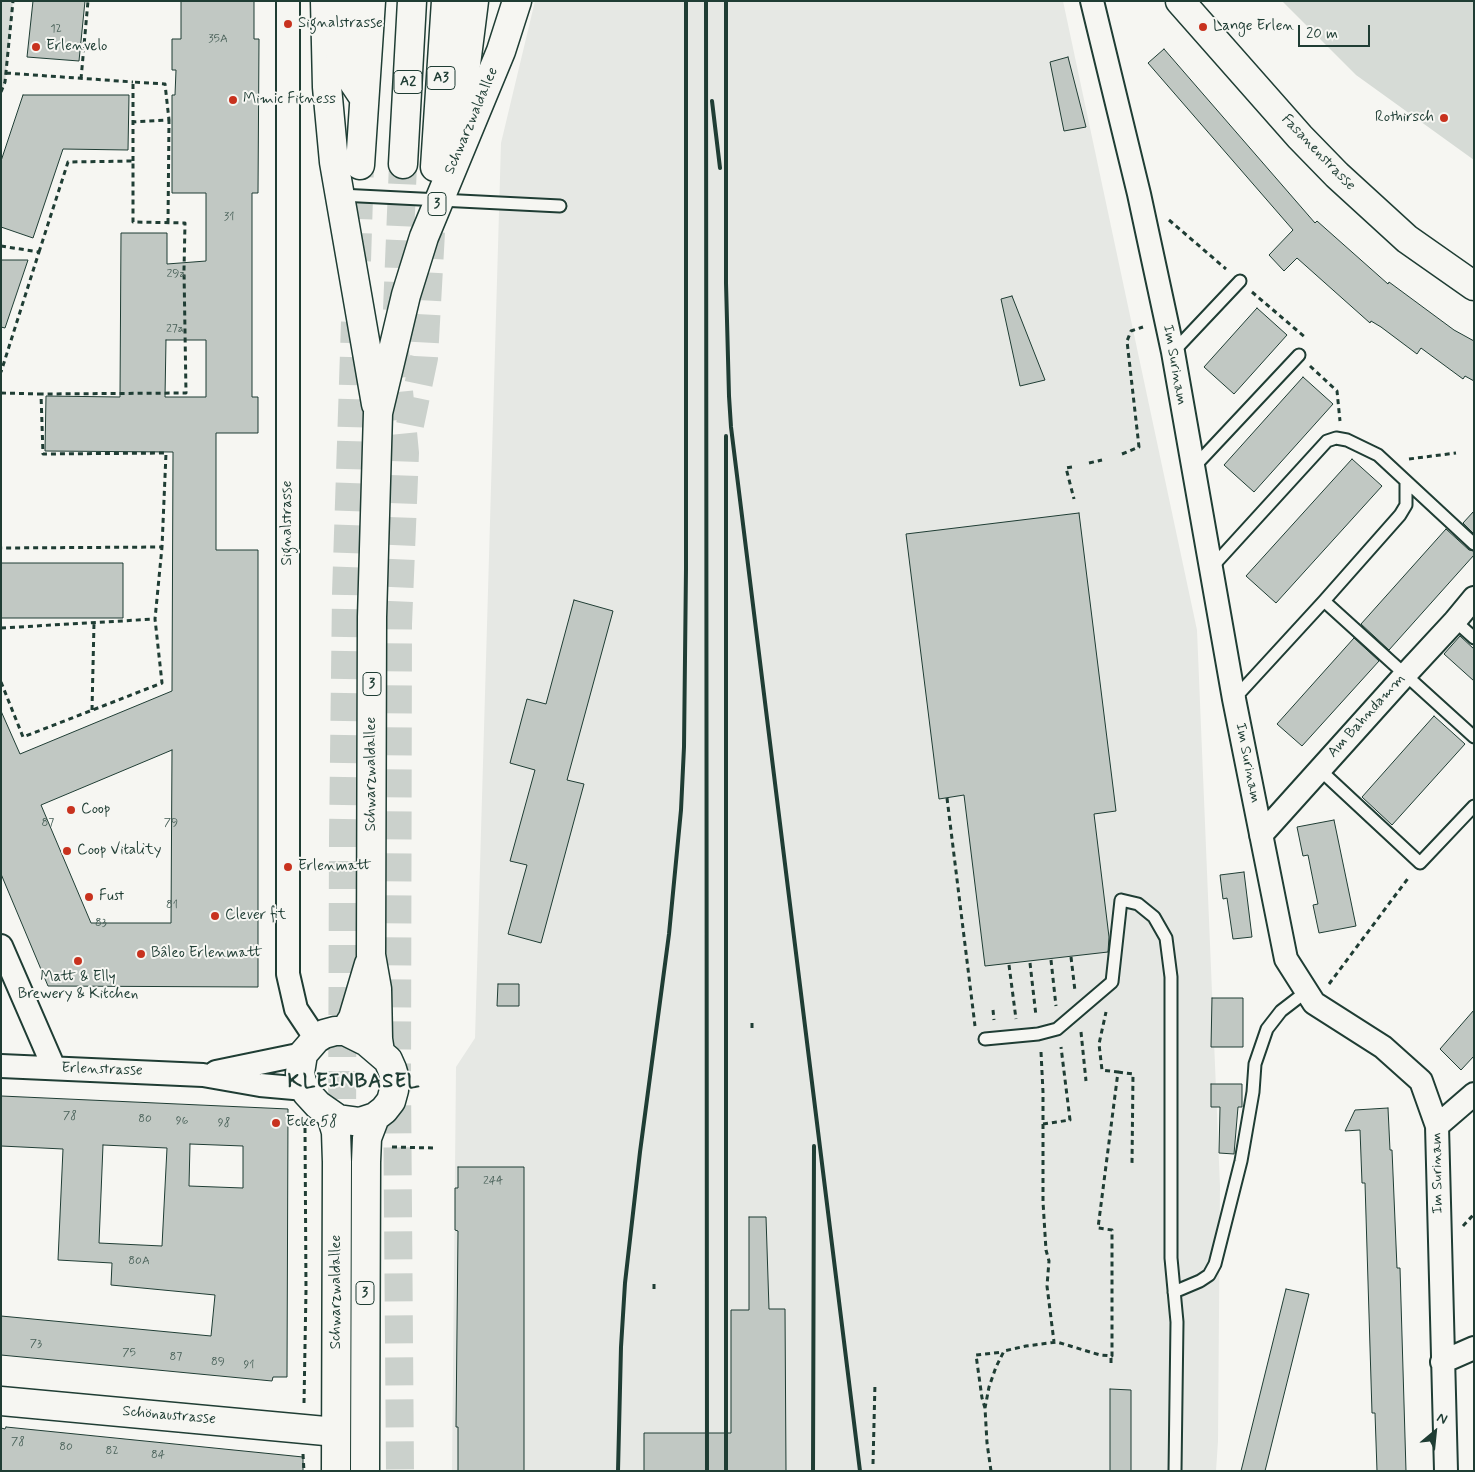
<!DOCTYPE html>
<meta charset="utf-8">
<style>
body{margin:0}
#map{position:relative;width:1475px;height:1472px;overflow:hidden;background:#f6f6f2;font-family:Mynerve,sans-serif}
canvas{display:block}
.frame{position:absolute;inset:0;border:2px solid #1f3d34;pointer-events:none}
.north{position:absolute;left:1410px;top:1407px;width:50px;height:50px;-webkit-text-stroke:4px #f6f6f2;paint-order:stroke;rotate:28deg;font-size:14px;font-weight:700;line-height:20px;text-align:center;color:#1f3d34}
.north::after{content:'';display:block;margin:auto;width:18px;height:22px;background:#1f3d34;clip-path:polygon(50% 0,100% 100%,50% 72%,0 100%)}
.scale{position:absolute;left:1298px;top:25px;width:72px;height:22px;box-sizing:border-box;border:2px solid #1f3d34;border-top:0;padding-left:6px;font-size:15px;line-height:18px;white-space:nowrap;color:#1f3d34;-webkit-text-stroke:4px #f6f6f2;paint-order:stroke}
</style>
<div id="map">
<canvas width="1475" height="1472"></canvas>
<div class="frame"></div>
<div class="north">N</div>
<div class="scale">20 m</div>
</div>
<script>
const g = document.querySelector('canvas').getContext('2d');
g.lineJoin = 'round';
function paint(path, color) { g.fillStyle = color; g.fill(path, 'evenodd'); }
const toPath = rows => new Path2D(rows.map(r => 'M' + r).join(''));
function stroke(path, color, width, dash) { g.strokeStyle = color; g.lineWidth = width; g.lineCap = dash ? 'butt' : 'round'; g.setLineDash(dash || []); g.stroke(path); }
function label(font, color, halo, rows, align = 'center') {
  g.font = font + ' Mynerve,sans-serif'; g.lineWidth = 4; g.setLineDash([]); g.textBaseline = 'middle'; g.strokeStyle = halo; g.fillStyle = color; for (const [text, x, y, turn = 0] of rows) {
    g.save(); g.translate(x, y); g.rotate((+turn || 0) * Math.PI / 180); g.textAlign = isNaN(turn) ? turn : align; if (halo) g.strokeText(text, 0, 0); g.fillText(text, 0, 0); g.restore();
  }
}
paint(toPath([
 [535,1,1063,1,1197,630,1220,1186,1218,1441,1216,1471,452,1471,456,1067,475,1038,501,143]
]), '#e6e8e4');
paint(toPath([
 [1,1,13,1,5,82,1,92],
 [1282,1,1474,1,1474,160,1356,75]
]), '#d6dbd6');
const building = toPath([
 [33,1,85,1,79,61,27,57,33,1],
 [181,1,254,1,254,39,259,39,258,193,252,193,252,397,258,397,258,433,216,433,216,550,258,550,258,987,48,986,1,874,1,711,20,754,172,691,173,452,45,451,46,396,120,397,121,233,167,233,167,264,206,261,206,193,172,193,172,95,175,95,176,70,172,70,172,39,181,39,181,1],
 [166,340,206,340,206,397,165,397,166,340],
 [172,750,171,923,91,923,41,805,172,750],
 [1164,49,1315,223,1317,221,1388,284,1389,282,1454,330,1474,341,1474,381,1465,376,1463,379,1421,348,1417,354,1381,327,1371,321,1370,323,1297,258,1284,271,1269,255,1293,230,1148,63,1164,49],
 [1068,57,1086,127,1064,131,1050,62,1068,57],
 [23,95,129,95,128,150,63,149,33,238,1,227,1,161,23,95],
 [1,260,28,260,5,328,1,327,1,260],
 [1012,296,1045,380,1020,386,1001,299,1012,296],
 [1257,308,1287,335,1234,394,1204,367,1257,308],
 [1303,377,1333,404,1254,492,1224,465,1303,377],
 [1352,459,1382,486,1276,603,1246,576,1352,459],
 [1474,511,1474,534,1463,523,1474,511],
 [1079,513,1116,811,1094,814,1109,937,1108,952,985,966,964,795,939,799,906,534,1079,513],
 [1446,529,1469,550,1474,551,1474,555,1389,650,1361,624,1446,529],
 [1,563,123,563,123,618,1,618,1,563],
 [574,600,613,611,567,780,584,784,541,943,508,934,527,865,510,861,535,770,510,763,527,699,546,704,574,600],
 [1460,636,1474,649,1474,681,1444,654,1460,636],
 [1354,638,1379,661,1302,746,1277,724,1354,638],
 [1434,716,1465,744,1392,825,1362,797,1434,716],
 [1334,820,1356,926,1319,933,1313,905,1318,904,1313,880,1308,855,1303,856,1297,827,1334,820],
 [1244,872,1252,937,1233,939,1227,898,1223,899,1220,875,1244,872],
 [498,984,519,984,519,1006,497,1006,498,984],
 [1212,998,1243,998,1243,1047,1211,1047,1212,998],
 [1474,1010,1474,1056,1461,1070,1440,1049,1474,1010],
 [1211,1084,1242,1084,1242,1107,1238,1107,1234,1154,1219,1153,1220,1107,1211,1107,1211,1084],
 [1,1096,288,1109,287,1377,273,1377,272,1381,1,1355,1,1316,211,1336,215,1295,111,1285,112,1263,58,1260,63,1149,1,1146,1,1096],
 [190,1144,243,1146,243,1188,189,1186,190,1144],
 [103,1145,167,1148,162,1246,99,1243,103,1145],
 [1388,1108,1390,1150,1392,1150,1397,1268,1400,1268,1406,1471,1377,1471,1375,1413,1372,1413,1365,1183,1362,1183,1360,1130,1345,1131,1355,1110,1388,1108],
 [458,1167,524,1167,524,1471,458,1471,458,1427,456,1427,458,1231,455,1230,455,1188,458,1188,458,1167],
 [749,1217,766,1217,769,1309,785,1309,786,1471,644,1471,644,1433,731,1433,731,1310,749,1310,749,1217],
 [1286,1289,1309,1294,1265,1471,1241,1471,1286,1289],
 [1110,1389,1131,1390,1131,1471,1110,1471,1110,1389],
 [6,1427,303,1457,303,1471,1,1471,1,1428,5,1429,6,1427]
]);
paint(building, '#c1c8c3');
stroke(building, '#1f3d34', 1);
stroke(toPath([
 [357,261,360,165],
 [397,310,403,164],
 [395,350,405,453,398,624,397,1081,400,1471],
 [410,425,424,358,431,232],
 [342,1141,343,839,346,594,355,322]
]), '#cbd1cc', 28, [28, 14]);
const service = toPath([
 [340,195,560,206],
 [1173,352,1240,281],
 [1193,468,1299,355],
 [1212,567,1327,441,1336,438,1347,440,1378,455,1474,544],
 [1324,601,1474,737],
 [1455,621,1474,638],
 [1234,699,1324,601,1400,515,1406,505,1406,482],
 [1319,769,1420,863,1474,806],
 [985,1039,1038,1034,1057,1029,1112,982,1121,900,1138,904,1154,917,1166,938,1171,977,1171,1258,1177,1322,1175,1471],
 [1174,1292,1200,1281,1209,1275,1215,1264,1241,1161,1253,1092,1255,1064,1267,1029,1281,1011,1307,991]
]);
const minor = toPath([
 [288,1,288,974,296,1009,316,1039],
 [1092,1,1139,194,1173,352,1234,699,1286,959,1314,1003,1383,1047,1421,1081,1437,1126,1446,1471],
 [1261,835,1405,675,1455,621,1474,598],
 [1,946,54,1068],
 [1,1066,203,1075,260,1085,305,1089],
 [216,1072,303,1054],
 [1437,1126,1474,1094],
 [1442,1362,1474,1348]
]);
const tertiary = toPath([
 [1,1401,336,1432]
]);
const secondary = toPath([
 [1180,1,1300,137,1337,175,1407,239,1474,286]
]);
const primary = toPath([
 [325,1,327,87,334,162,376,404],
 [335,1031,345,1031,367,1042,388,1060,392,1069,395,1079,394,1090,391,1101,384,1110,375,1117,360,1122,338,1119,318,1105,307,1093,302,1082,300,1073,303,1054,316,1039,324,1034,335,1031],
 [345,1031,353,1018,369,964],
 [380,1052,378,1039,377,989,371,955,372,617,378,413,406,295,424,237,501,51,517,1],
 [331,1115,336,1132,337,1162,336,1471],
 [365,1471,366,1162,367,1138,375,1117]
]);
const motorway = toPath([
 [343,1,340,62,364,98],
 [445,134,463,88,474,1],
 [403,164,412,1],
 [360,165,371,1],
 [435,167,446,1]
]);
stroke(service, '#1f3d34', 15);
stroke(minor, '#1f3d34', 26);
stroke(tertiary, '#1f3d34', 31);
stroke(secondary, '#1f3d34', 31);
stroke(primary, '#1f3d34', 31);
stroke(motorway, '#1f3d34', 31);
stroke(toPath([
 [6,73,133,82],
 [81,79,88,1],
 [1,92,5,82,13,1],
 [133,161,133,82,165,84,169,120,133,122],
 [1169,220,1226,269],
 [168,223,169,120],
 [1,246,39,252,1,372],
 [39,252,68,162,133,161,133,222,185,223,184,270,186,393,41,394],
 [1252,292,1306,338],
 [1310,366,1337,391,1340,421],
 [1,393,41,394,43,454,166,453,162,547,1,548],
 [1122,454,1139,447,1127,341,1131,331,1143,327],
 [1409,459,1456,453],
 [1089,463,1102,460],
 [1072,467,1066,468,1074,499],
 [1,628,155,619],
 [1,682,23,737,162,683,155,619,162,547],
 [92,710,94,623],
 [947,798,975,1026],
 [1071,957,1075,991],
 [1051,960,1056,1006],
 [1030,963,1036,1016],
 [1009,965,1016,1019],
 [1329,984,1409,877],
 [993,1010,994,1020],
 [752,1023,752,1029],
 [1081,1032,1086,1081],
 [1041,1052,1043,1092,1043,1202,1046,1250,1049,1261,1047,1286,1054,1342],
 [1118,1072,1133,1074,1132,1163],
 [1043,1124,1070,1120,1061,1047],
 [392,1147,435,1148],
 [1463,1226,1474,1214],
 [654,1289,654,1284],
 [1111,1363,1111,1356],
 [304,1403,306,1290,305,1127],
 [985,1408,982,1398,976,1355,1003,1352],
 [303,1454,304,1471],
 [873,1464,875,1383],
 [991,1471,987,1443,985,1408,989,1387,996,1367,1004,1351,1026,1346,1057,1342,1100,1355,1112,1356,1112,1230,1098,1228,1118,1072,1102,1070,1099,1044,1106,1012]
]), '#1f3d34', 3, [5, 4]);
stroke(service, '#f6f6f2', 11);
stroke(minor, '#f6f6f2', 22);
stroke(tertiary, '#f6f6f2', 28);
stroke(secondary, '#f6f6f2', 28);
stroke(primary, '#f6f6f2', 28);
stroke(motorway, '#f6f6f2', 28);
stroke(toPath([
 [706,1,707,1471],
 [726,1,726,283,729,396,731,427,860,1471],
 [712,101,720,168],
 [618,1471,621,1347,625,1283,640,1152,669,934,681,810,684,747,686,569,686,1],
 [726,1471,726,436],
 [813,1471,814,1146]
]), '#1f3d34', 4);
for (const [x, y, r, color] of [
 [288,24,5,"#c8321e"],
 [1203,27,5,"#c8321e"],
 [36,47,5,"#c8321e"],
 [233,100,5,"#c8321e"],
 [1444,118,5,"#c8321e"],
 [71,810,5,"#c8321e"],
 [67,851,5,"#c8321e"],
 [288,867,5,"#c8321e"],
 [89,897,5,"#c8321e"],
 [215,916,5,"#c8321e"],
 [141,954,5,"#c8321e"],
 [78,961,5,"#c8321e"],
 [276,1123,5,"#c8321e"]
]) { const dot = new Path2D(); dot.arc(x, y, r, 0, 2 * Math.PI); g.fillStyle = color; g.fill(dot); stroke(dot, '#f6f6f2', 2); }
label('12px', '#486058', null, [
 ["12",56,29],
 ["35A",218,39],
 ["31",229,217],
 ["29a",176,274],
 ["27a",175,329],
 ["87",48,823],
 ["79",171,823],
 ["81",172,905],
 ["83",101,923],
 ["78",70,1116],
 ["80",145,1119],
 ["96",182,1121],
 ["98",224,1123],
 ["244",493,1181],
 ["80A",139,1261],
 ["73",36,1344],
 ["75",129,1353],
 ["87",176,1357],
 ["89",218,1362],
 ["91",249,1365],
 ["78",18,1442],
 ["80",66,1447],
 ["82",112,1451],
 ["84",158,1455]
]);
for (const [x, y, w] of [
 [441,78,28],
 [408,82,28],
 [437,204,18],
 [372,684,18],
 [365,1293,18]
]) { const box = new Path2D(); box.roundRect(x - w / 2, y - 11.5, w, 23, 4); g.fillStyle = '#f6f6f2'; g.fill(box); stroke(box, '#1f3d34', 1); }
label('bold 14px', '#1f3d34', null, [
 ["A3",441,78],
 ["A2",408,82],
 ["3",437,204],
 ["3",372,684],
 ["3",365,1293]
]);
label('15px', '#1f3d34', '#f6f6f2', [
 ["Signalstrasse",298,24],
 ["Lange Erlen",1213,27],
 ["Erlenvelo",46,47],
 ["Mimic Fitness",243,100],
 ["Rothirsch",1434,118,"right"],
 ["Coop",81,810],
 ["Coop Vitality",77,851],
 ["Erlenmatt",298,867],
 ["Fust",99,897],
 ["Clever fit",225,916],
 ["Bâleo Erlenmatt",151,954],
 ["Matt & Elly",78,978,"center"],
 ["Brewery & Kitchen",78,995,"center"],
 ["Ecke 58",286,1123]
], 'left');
label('15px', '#1f3d34', '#f6f6f2', [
 ["Schwarzwaldallee",472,121,-67],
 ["Fasanenstrasse",1318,153,46],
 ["Im Surinam",1174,365,80],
 ["Signalstrasse",288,523,-90],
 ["Am Bahndamm",1367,716,-48],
 ["Im Surinam",1247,763,79],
 ["Schwarzwaldallee",372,774,-90],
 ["Erlenstrasse",102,1070,2],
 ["Im Surinam",1438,1173,-91],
 ["Schwarzwaldallee",337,1292,-90],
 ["Schönaustrasse",169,1416,5]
]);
g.letterSpacing = '1px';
label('bold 20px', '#1f3d34', '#f6f6f2', [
 ["KLEINBASEL",354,1083]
]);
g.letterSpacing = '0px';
</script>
